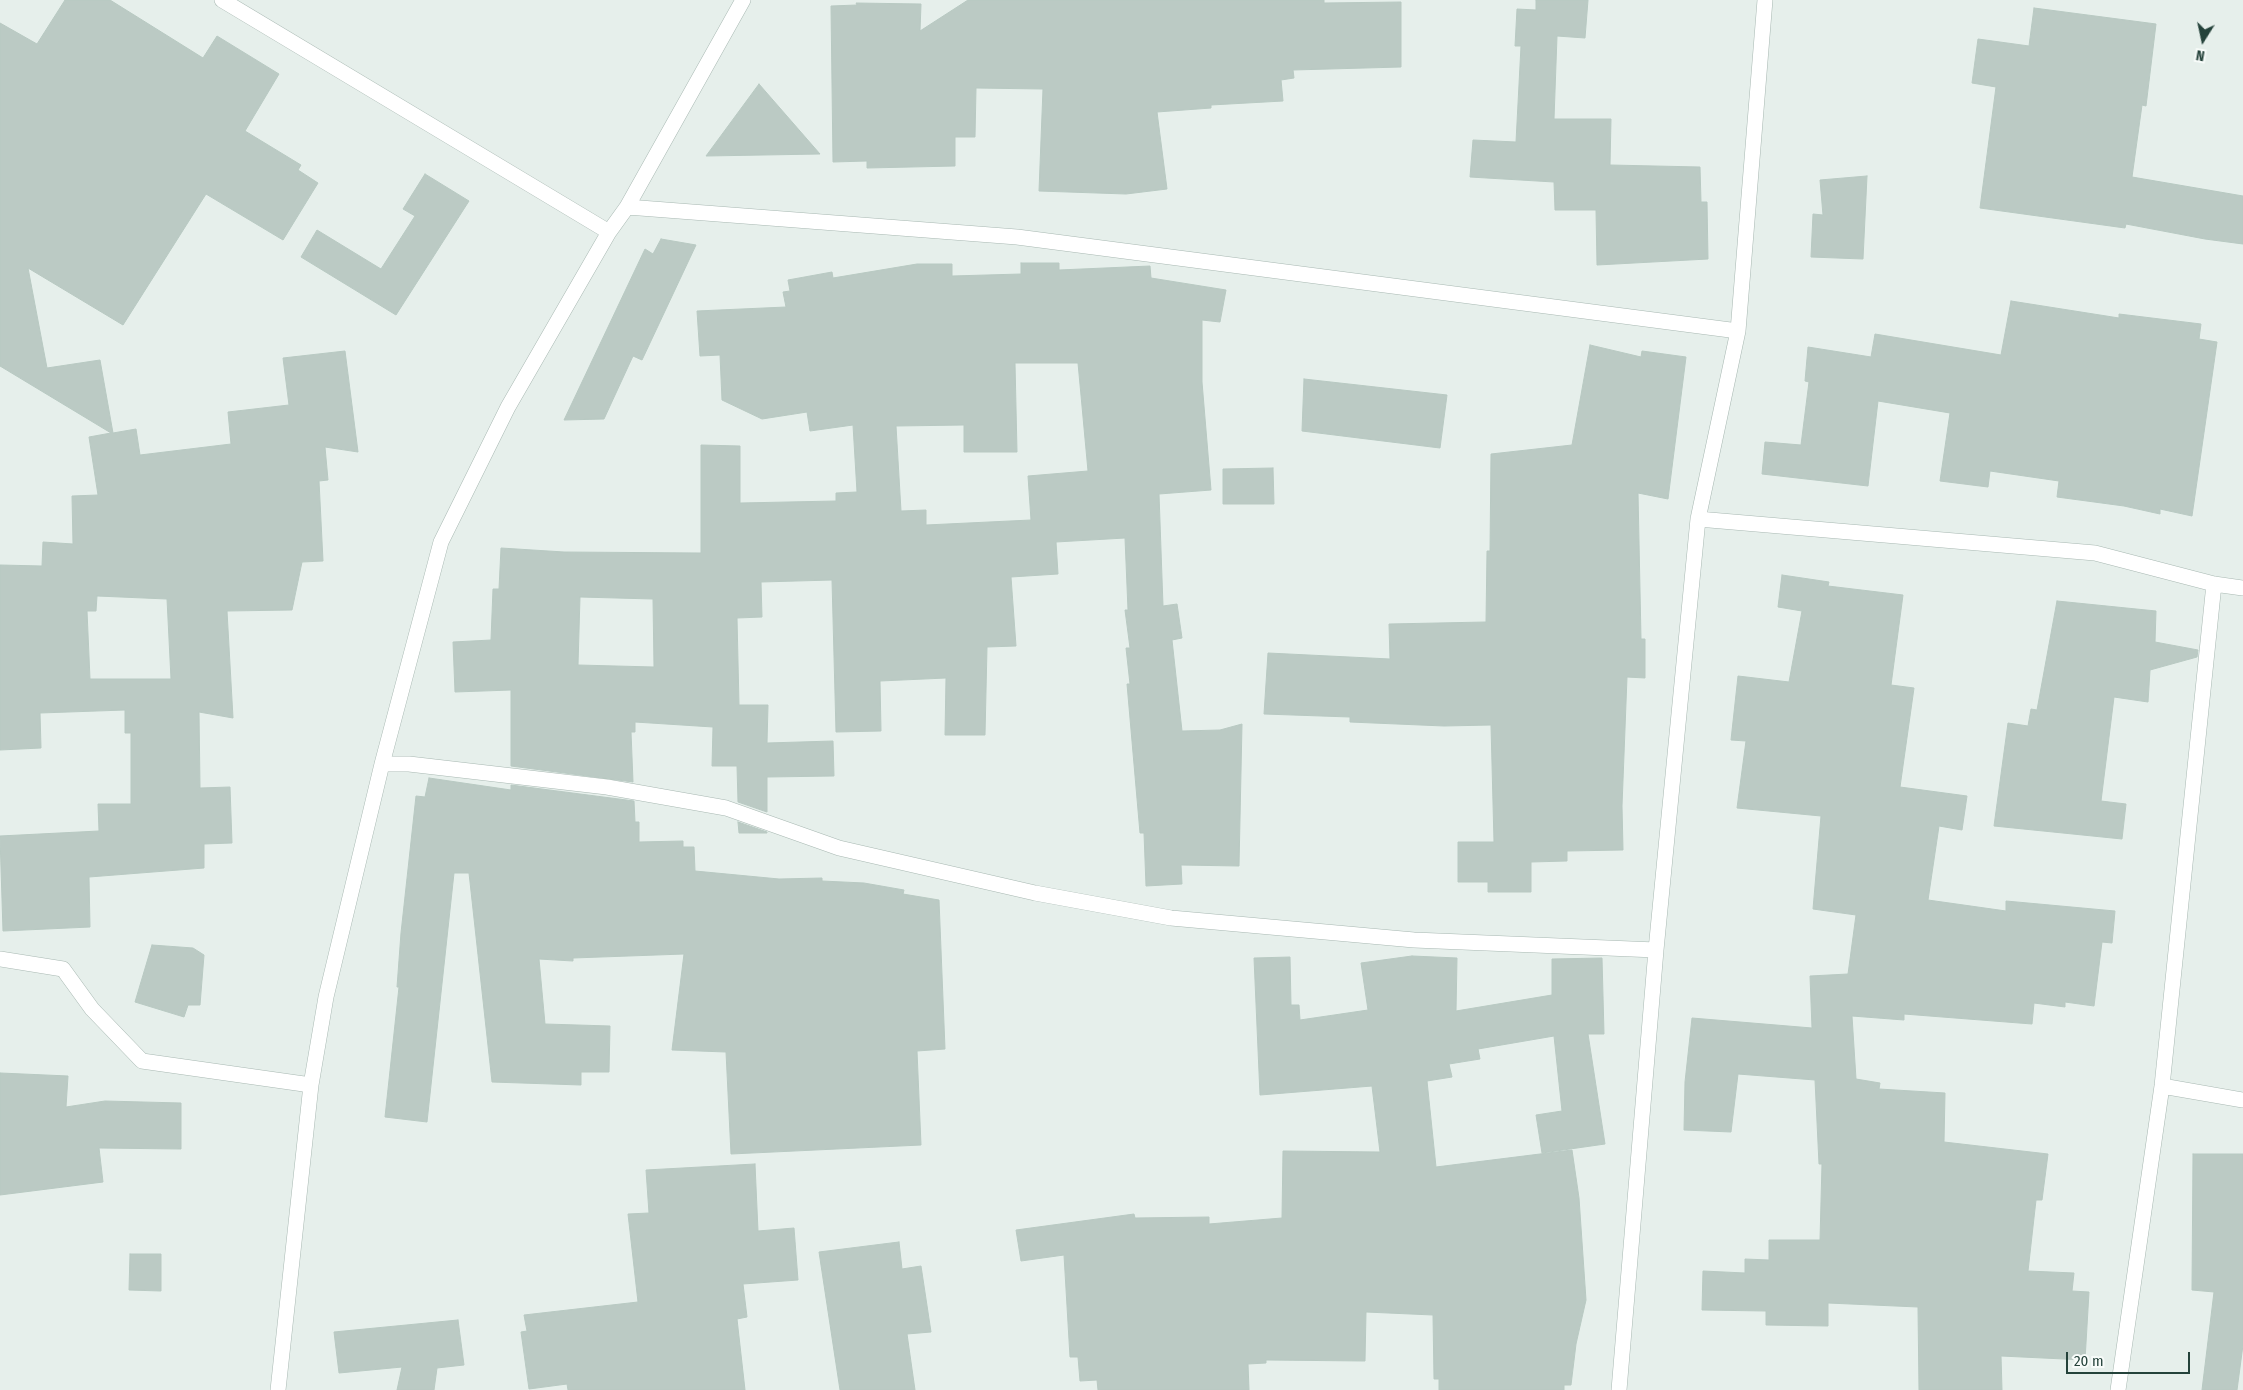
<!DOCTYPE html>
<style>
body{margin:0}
#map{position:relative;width:2243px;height:1390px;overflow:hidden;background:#e6efeb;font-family:"Fira Sans Condensed",sans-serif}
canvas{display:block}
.north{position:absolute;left:2178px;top:15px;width:50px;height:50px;-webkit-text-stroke:4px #f7fbf9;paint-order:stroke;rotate:190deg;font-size:14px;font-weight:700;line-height:20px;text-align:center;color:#24423a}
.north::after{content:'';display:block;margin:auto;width:18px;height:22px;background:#24423a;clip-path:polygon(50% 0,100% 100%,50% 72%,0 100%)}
.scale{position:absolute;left:2066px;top:1352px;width:124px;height:22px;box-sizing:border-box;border:2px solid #24423a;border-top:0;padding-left:6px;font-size:15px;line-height:18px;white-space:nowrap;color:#24423a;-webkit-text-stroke:4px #f7fbf9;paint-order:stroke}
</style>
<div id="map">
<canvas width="2243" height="1390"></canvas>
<div class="north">N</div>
<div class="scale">20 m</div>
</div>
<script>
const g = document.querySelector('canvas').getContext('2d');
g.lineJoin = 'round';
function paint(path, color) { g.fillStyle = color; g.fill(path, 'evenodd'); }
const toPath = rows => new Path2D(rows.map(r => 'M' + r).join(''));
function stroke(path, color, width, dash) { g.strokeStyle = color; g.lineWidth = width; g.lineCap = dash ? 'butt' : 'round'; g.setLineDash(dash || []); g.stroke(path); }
const building = toPath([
 [65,0,110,0,203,58,217,36,279,74,245,131,301,165,298,170,318,183,283,240,206,194,123,325,28,268,47,368,100,360,113,433,136,429,140,455,231,444,228,412,289,405,283,358,345,351,358,452,325,447,328,480,319,481,323,561,302,562,292,610,227,611,233,718,199,712,200,788,230,787,232,843,204,844,204,868,89,877,90,927,3,931,0,836,99,831,98,804,131,804,131,733,125,733,125,710,40,713,41,748,0,750,0,565,42,566,43,542,73,544,72,496,98,495,89,437,111,433,0,366,0,23,37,44,65,0],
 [97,596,167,599,171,679,90,679,87,611,96,611,97,596],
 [968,0,1324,0,1324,3,1401,2,1401,67,1293,70,1294,78,1281,80,1283,101,1211,105,1211,108,1157,112,1167,189,1126,194,1039,191,1043,89,976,88,975,137,955,137,955,166,867,168,867,161,833,162,831,6,857,5,856,3,921,4,920,31,968,0],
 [1536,0,1588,0,1585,38,1557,36,1554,119,1611,119,1610,165,1700,167,1701,202,1707,202,1708,259,1597,265,1596,210,1555,210,1554,182,1470,177,1473,140,1516,142,1521,46,1515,46,1517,9,1536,10,1536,0],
 [2034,8,2156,24,2146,106,2142,105,2132,177,2243,196,2243,244,2205,239,2126,224,2125,228,1980,208,1996,87,1972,83,1978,39,2029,46,2034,8],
 [759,84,820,154,706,156,759,84],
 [425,174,469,201,396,315,301,257,317,230,381,269,415,216,403,209,425,174],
 [1867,176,1863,259,1811,257,1813,214,1823,215,1820,180,1867,176],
 [661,239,696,245,642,360,633,356,604,419,564,420,645,249,653,254,661,239],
 [1021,263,1059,263,1059,270,1150,266,1151,278,1226,290,1220,322,1202,320,1202,382,1211,490,1159,494,1163,606,1177,604,1182,638,1172,640,1182,731,1220,730,1242,724,1239,866,1181,865,1182,884,1146,886,1144,833,1140,833,1127,684,1130,684,1126,648,1130,648,1125,610,1128,610,1125,538,1056,542,1058,574,1011,577,1016,646,987,647,985,735,945,735,946,678,880,681,881,731,836,732,832,580,761,582,762,617,737,618,739,705,768,705,767,743,833,741,834,776,767,777,767,812,738,802,737,766,712,766,713,727,635,722,635,732,631,732,633,782,511,766,511,690,455,692,453,642,491,640,493,589,499,589,501,548,564,552,701,553,701,445,740,446,740,503,836,501,836,493,857,492,853,425,810,431,807,412,762,419,722,400,720,355,700,356,697,311,786,307,783,292,790,291,788,280,832,272,833,278,917,264,952,264,952,276,1021,274,1021,263],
 [1015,363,1078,363,1088,471,1028,476,1031,520,926,525,926,510,901,511,896,426,964,425,964,452,1017,452,1015,363],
 [580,597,653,599,654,667,578,665,580,597],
 [2011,301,2119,318,2119,314,2201,324,2199,339,2217,342,2192,516,2160,509,2160,514,2124,506,2057,497,2059,481,1990,471,1988,487,1940,481,1950,413,1878,401,1868,486,1762,474,1765,442,1801,445,1809,382,1805,381,1808,347,1871,357,1875,334,2001,355,2011,301],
 [1590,345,1641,357,1642,351,1686,357,1668,499,1638,493,1641,639,1645,639,1645,678,1627,677,1622,806,1623,850,1567,851,1567,861,1531,862,1531,892,1488,892,1488,882,1458,882,1458,842,1494,842,1491,725,1444,726,1350,722,1350,717,1264,714,1268,653,1390,659,1389,624,1486,622,1487,551,1490,551,1491,454,1572,445,1590,345],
 [1304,379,1447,395,1440,448,1302,431,1304,379],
 [1273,468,1274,504,1223,504,1223,469,1273,468],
 [1782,575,1829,582,1828,586,1903,595,1891,685,1914,688,1900,787,1967,796,1962,830,1939,826,1928,900,2006,911,2006,901,2115,911,2112,943,2102,942,2094,1006,2065,1002,2065,1007,2034,1003,2032,1024,1904,1014,1904,1020,1852,1016,1856,1079,1880,1083,1879,1089,1945,1093,1944,1142,2048,1154,2042,1200,2036,1200,2028,1271,2074,1273,2072,1291,2089,1292,2085,1360,2001,1356,2002,1390,1919,1390,1918,1307,1828,1303,1828,1326,1766,1325,1766,1311,1702,1310,1703,1271,1745,1273,1745,1259,1769,1260,1769,1240,1820,1240,1822,1164,1819,1164,1815,1080,1738,1074,1731,1132,1684,1130,1685,1082,1692,1018,1812,1028,1810,976,1848,974,1856,915,1813,909,1821,816,1737,808,1746,741,1731,740,1738,676,1789,682,1802,611,1778,607,1782,575],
 [2057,601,2156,611,2155,642,2198,650,2197,657,2150,670,2148,702,2114,697,2101,801,2126,804,2122,839,1994,826,2008,723,2028,726,2031,709,2037,710,2057,601],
 [429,778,511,790,511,785,634,801,635,822,639,822,639,842,683,841,683,847,694,847,695,871,779,879,822,878,822,881,864,883,904,890,903,894,939,900,945,1049,917,1051,921,1145,731,1154,726,1052,672,1050,684,954,573,958,573,961,539,959,545,1024,610,1026,609,1072,581,1072,581,1085,492,1082,469,873,454,873,427,1122,385,1117,399,987,397,987,401,933,416,796,425,797,429,778],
 [738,822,767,832,767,833,739,833,738,822],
 [152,945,193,948,204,955,200,1005,188,1005,184,1017,135,1002,152,945],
 [1412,956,1457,958,1456,1011,1552,995,1552,959,1602,958,1604,1034,1588,1034,1605,1144,1542,1153,1536,1115,1562,1111,1554,1036,1478,1049,1480,1059,1449,1064,1452,1077,1427,1081,1436,1167,1572,1150,1579,1198,1586,1300,1576,1344,1571,1385,1564,1385,1564,1390,1439,1390,1439,1379,1434,1379,1433,1315,1366,1312,1365,1361,1266,1360,1266,1363,1248,1364,1249,1390,1098,1390,1097,1380,1080,1381,1078,1357,1070,1357,1064,1255,1021,1261,1016,1230,1134,1214,1135,1218,1209,1217,1209,1224,1282,1218,1283,1151,1380,1152,1372,1086,1260,1095,1254,958,1290,957,1291,1005,1299,1005,1300,1020,1368,1010,1361,963,1412,956],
 [0,1073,68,1076,66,1107,105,1101,181,1103,181,1149,99,1148,103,1182,0,1195,0,1073],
 [2193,1154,2243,1154,2243,1345,2237,1390,2202,1390,2214,1292,2192,1290,2193,1154],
 [755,1164,758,1231,794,1228,798,1280,743,1284,747,1317,737,1319,745,1390,568,1390,567,1384,529,1389,521,1332,527,1331,524,1315,638,1302,628,1214,649,1213,646,1170,755,1164],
 [899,1242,902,1269,921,1266,931,1332,907,1334,915,1390,840,1390,819,1252,899,1242],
 [130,1254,161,1254,161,1291,129,1290,130,1254],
 [458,1320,464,1365,437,1368,434,1390,397,1390,402,1367,339,1373,334,1332,458,1320]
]);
paint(building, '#bbcac4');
stroke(building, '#b8c9c2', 1);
const street = toPath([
 [222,0,609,232],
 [627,207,1017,237,1738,331],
 [1698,519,2095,553,2214,584,2243,588],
 [382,764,409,764,607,787,726,808,839,848,1035,893,1171,918,1414,940,1656,950],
 [0,959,63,969,92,1009,142,1061,311,1085],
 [2162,1086,2243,1100],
 [278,1390,311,1085,326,997,382,764,441,542,508,407,609,232,627,207,743,0],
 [1619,1390,1656,950,1698,519,1738,331,1765,0],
 [2118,1390,2162,1086,2214,584]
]);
stroke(street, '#a8b8b2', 16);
stroke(street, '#fff', 15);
</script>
